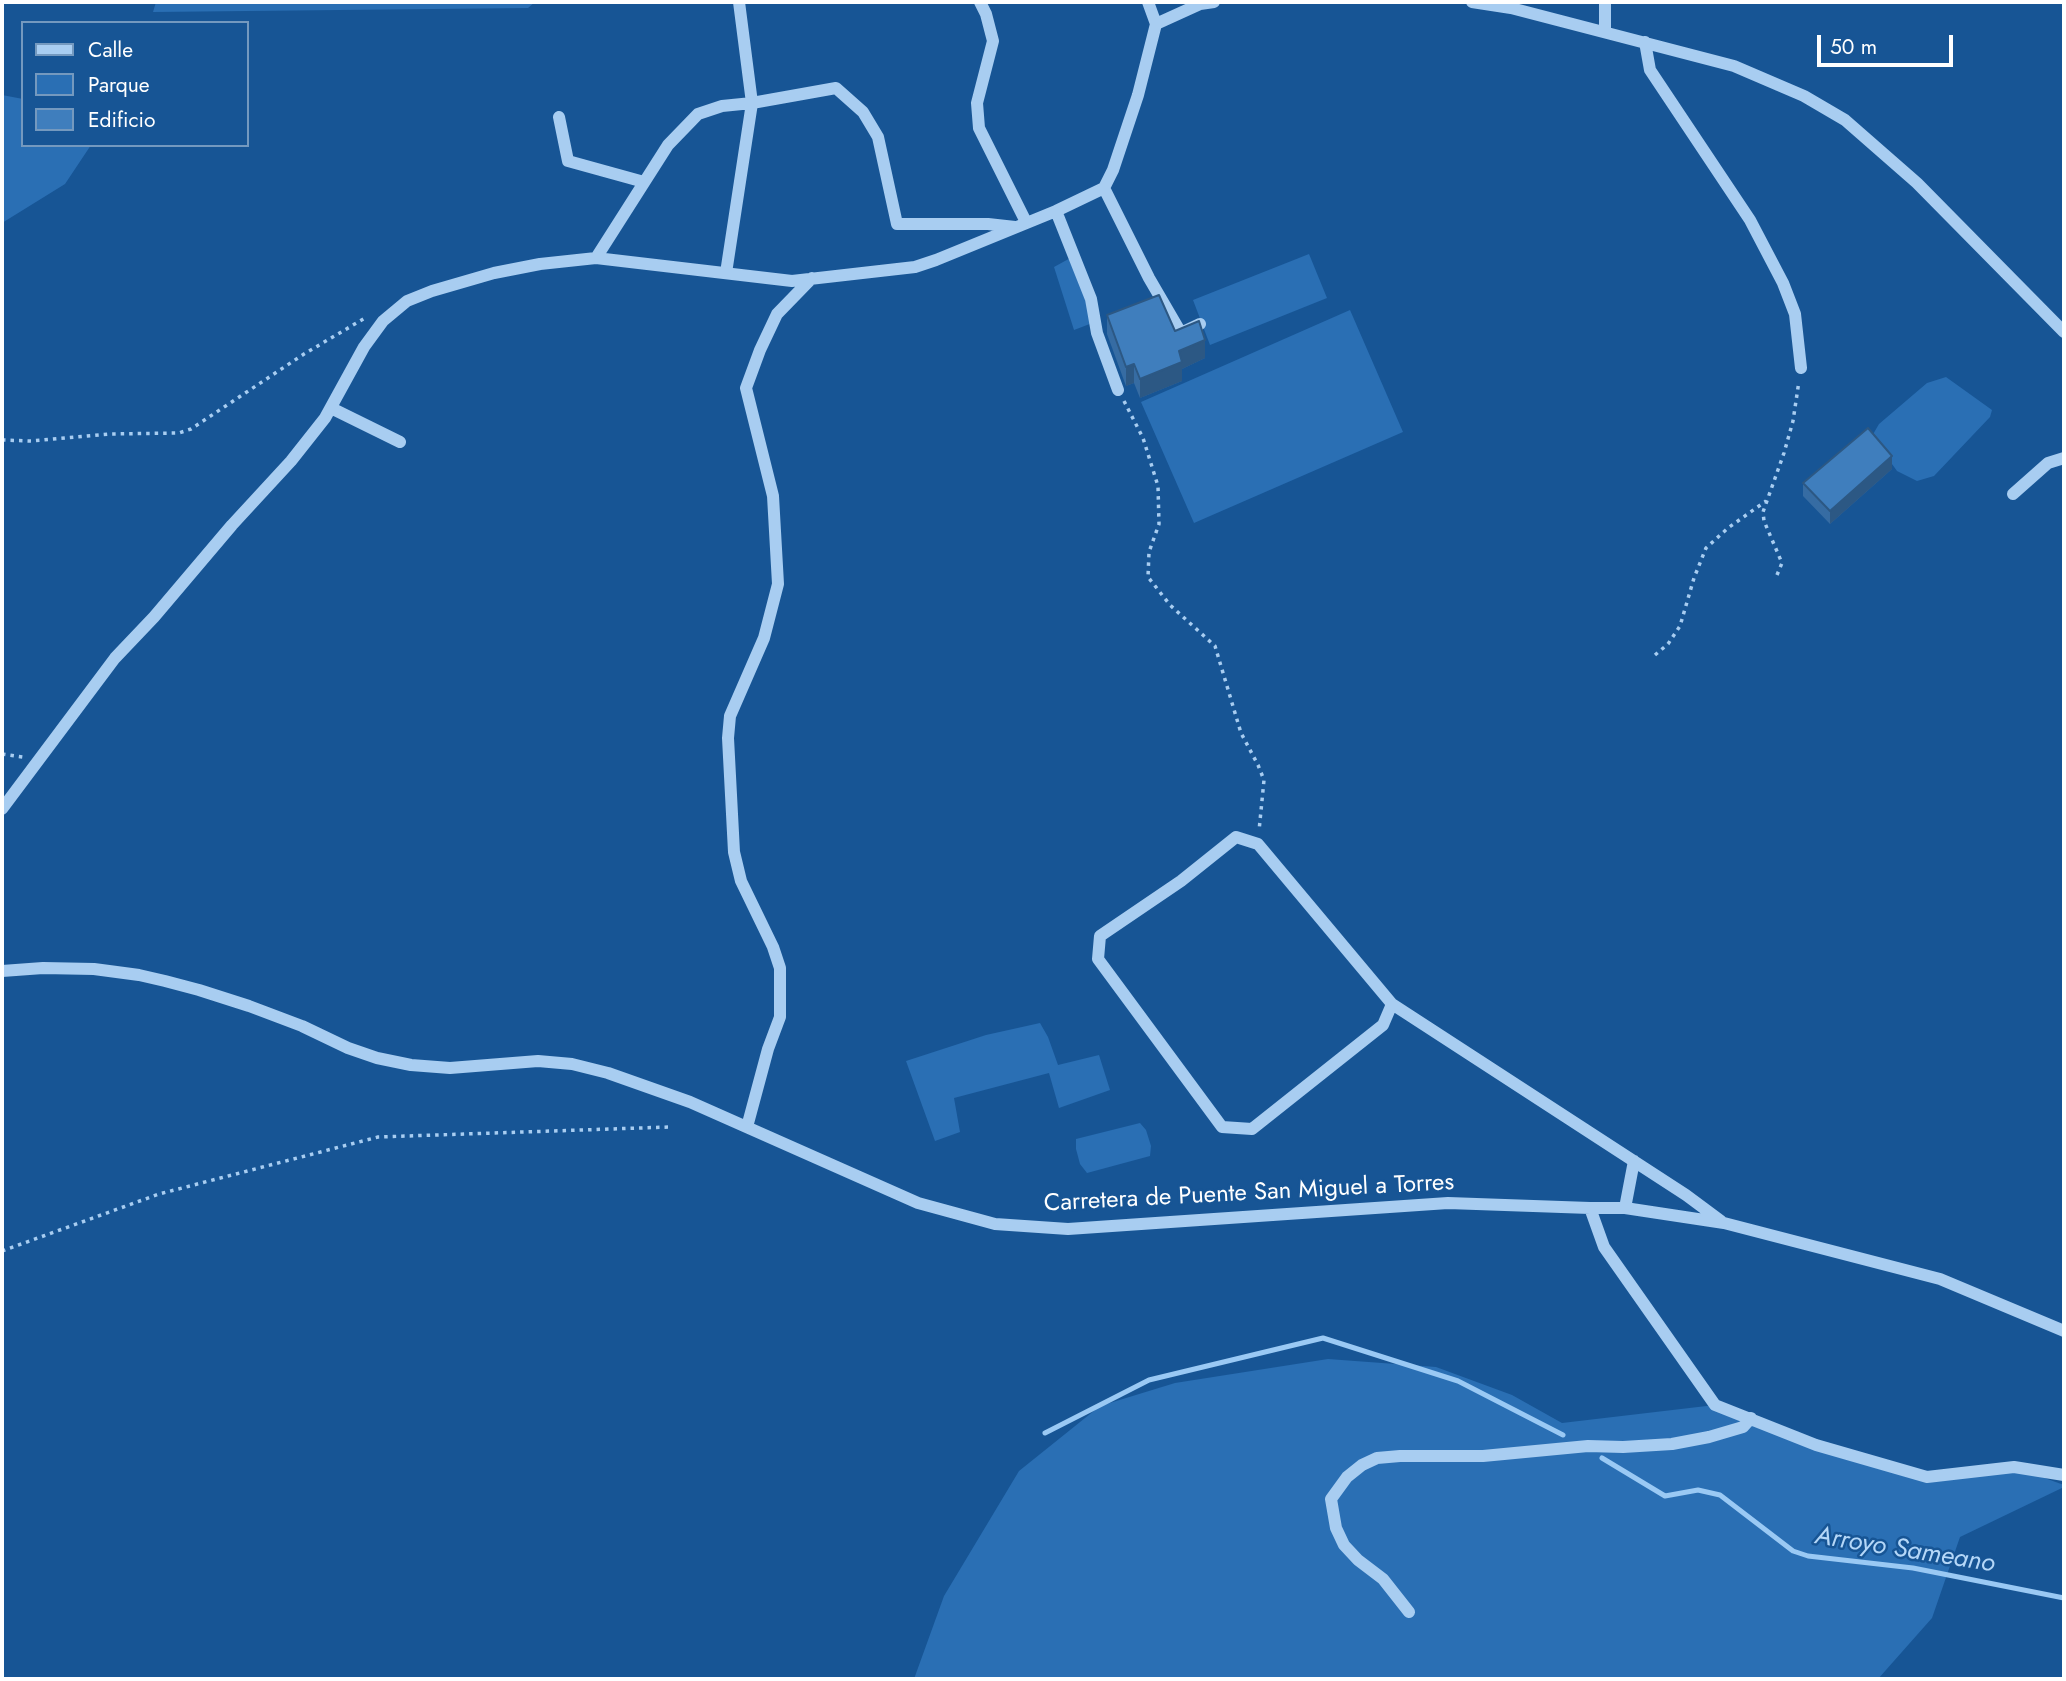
<!DOCTYPE html>
<style>
body{margin:0}
#map{position:relative;width:2066px;height:1681px;overflow:hidden;background:#175595;font-family:Jost,sans-serif}
canvas{display:block}
.frame{position:absolute;inset:0;border:4px solid #fff;pointer-events:none}
.legend{position:absolute;left:21px;top:21px;width:228px;height:126px;box-sizing:border-box;background:#175595;border:2px solid #7499bf;margin:0;padding:9px 12px;list-style:none;font-size:21px;color:#fff}
.legend li{display:flex;align-items:center;gap:14px;height:35px}
.legend b{width:35px;border:2px solid #7499bf}
.scale{position:absolute;left:1817px;top:35px;width:136px;height:32px;box-sizing:border-box;border:4px solid #fff;border-top:0;padding-left:9px;font-size:21px;line-height:24px;white-space:nowrap;color:#fff;-webkit-text-stroke:5px #175595;paint-order:stroke}
</style>
<div id="map">
<canvas width="2066" height="1681"></canvas>
<div class="frame"></div>
<ul class="legend">
<li><b style="height:9px;background:#a8cdf1"></b>Calle</li>
<li><b style="height:19px;background:#2a6fb4"></b>Parque</li>
<li><b style="height:19px;background:#3f7ebd"></b>Edificio</li>
</ul>
<div class="scale">50 m</div>
</div>
<script>
const g = document.querySelector('canvas').getContext('2d');
g.lineJoin = 'round';
function paint(path, color) { g.fillStyle = color; g.fill(path, 'evenodd'); }
const toPath = rows => new Path2D(rows.map(r => 'M' + r).join(''));
function stroke(path, color, width, dash) { g.strokeStyle = color; g.lineWidth = width; g.lineCap = dash ? 'butt' : 'round'; g.setLineDash(dash || []); g.stroke(path); }
function label(font, color, halo, rows, align = 'center') {
  g.font = font + ' Jost,sans-serif'; g.lineWidth = 5; g.setLineDash([]); g.textBaseline = 'middle'; g.strokeStyle = halo; g.fillStyle = color; for (const [text, x, y, turn = 0] of rows) {
    g.save(); g.translate(x, y); g.rotate((+turn || 0) * Math.PI / 180); g.textAlign = isNaN(turn) ? turn : align; if (halo) g.strokeText(text, 0, 0); g.fillText(text, 0, 0); g.restore();
  }
}
paint(toPath([
 [156,2,535,2,528,8,153,12],
 [2,95,23,99,23,145,91,145,65,184,2,223],
 [1309,254,1327,298,1210,345,1193,300],
 [1074,256,1095,322,1074,330,1054,267],
 [1350,310,1403,432,1194,523,1141,402],
 [1946,377,1992,410,1990,417,1934,476,1917,481,1897,471,1872,436,1879,424,1927,383],
 [1040,1023,1048,1037,1058,1065,1099,1055,1110,1090,1059,1108,1049,1073,954,1098,960,1132,935,1141,906,1061,986,1035],
 [1140,1123,1146,1130,1151,1146,1150,1156,1087,1173,1080,1164,1076,1149,1076,1139],
 [1328,1359,1436,1367,1512,1395,1562,1423,1715,1405,1927,1477,2014,1467,2064,1485,2064,1487,1960,1537,1932,1618,1878,1679,914,1679,944,1596,1019,1471,1100,1406,1175,1383]
]), '#2a6fb4');
stroke(toPath([
 [1045,1433,1149,1380,1323,1338,1458,1381,1563,1435],
 [1602,1458,1665,1496,1698,1490,1720,1495,1793,1551,1808,1556,1913,1568,2064,1598]
]), '#9ac9f4', 5);
stroke(toPath([
 [1124,401,1143,438,1158,486,1159,524,1149,552,1148,577,1170,605,1215,646,1241,733,1258,765,1264,780,1259,831],
 [2,440,31,441,109,434,179,433,191,429,304,354,365,318],
 [1777,575,1782,563,1764,521,1763,512,1784,453,1793,421,1799,381],
 [1655,655,1668,644,1680,626,1694,578,1706,548,1728,528,1766,501],
 [2,754,23,757],
 [2,1251,159,1194,378,1137,669,1127]
]), '#a8cdf1', 3.5, [3.5, 5]);
stroke(toPath([
 [980,2,986,14,993,41,977,103,979,128,1026,222],
 [1148,2,1156,24],
 [1472,2,1511,8,1734,66,1804,96,1845,120,1917,183,2064,332],
 [1605,2,1605,32],
 [1645,42,1650,70,1750,220,1783,283,1795,314,1801,368],
 [559,117,568,161,644,182],
 [1104,188,1149,278,1181,333,1200,324],
 [1056,211,1091,299,1097,333,1118,390],
 [596,258,668,145,698,114,722,106,752,103,739,2],
 [726,273,752,103,836,88,863,112,878,137,897,224,988,224,1015,227],
 [331,408,400,442],
 [2013,494,2048,463,2064,458],
 [2,809,115,658,154,617,232,525,291,461,325,418,364,347,383,321,407,301,432,291,494,273,540,264,596,258,792,281,915,267,936,260,1056,211,1104,188,1113,170,1138,95,1156,24,1200,4,1214,2],
 [2,971,43,968,94,969,139,975,165,981,199,990,249,1006,302,1026,348,1048,377,1058,411,1065,450,1068,538,1061,572,1064,608,1073,690,1102,918,1203,995,1224,1068,1229,1448,1203,1590,1208,1625,1208,1724,1223,1940,1279,2064,1331],
 [1392,1004,1383,1025,1252,1129,1222,1127,1098,959,1100,936,1181,881,1236,837,1258,844,1392,1004,1686,1195,1721,1221],
 [747,1127,768,1049,780,1017,780,968,773,947,741,881,734,852,728,738,730,716,764,638,778,584,773,496,746,388,760,350,777,314,812,278],
 [1590,1208,1604,1247,1715,1405,1816,1445,1927,1477,2014,1467,2064,1475],
 [1625,1208,1634,1161],
 [1409,1612,1383,1579,1358,1560,1344,1545,1336,1528,1331,1499,1347,1477,1362,1465,1377,1458,1400,1456,1483,1456,1588,1446,1623,1447,1672,1444,1709,1437,1743,1427,1751,1418]
]), '#a8cdf1', 12);
paint(toPath([
 [1107,315,1175,331,1205,358,1182,369,1182,381,1140,398,1134,383,1126,386,1107,334],
 [1892,469,1830,524,1803,496,1803,483]
]), '#366ca3');
paint(toPath([
 [1205,340,1205,358,1182,369,1182,381,1140,398,1140,379,1179,351],
 [1134,364,1134,383,1126,386,1126,367],
 [1892,456,1892,469,1830,524,1830,511]
]), '#2c5884');
const building = toPath([
 [1159,295,1175,331,1199,321,1205,340,1179,351,1182,362,1140,379,1134,364,1126,367,1107,315,1159,295],
 [1868,428,1892,456,1830,511,1803,483,1868,428]
]);
paint(building, '#3f7ebd');
stroke(building, '#2c5884', 2);
label('24px', '#fff', '#175595', [
 ["Carretera de Puente San Miguel a Torres",1249,1194,-3]
]);
label('italic 26px', '#b4d7f8', '#175595', [
 ["Arroyo Sameano",1905,1551,9]
]);
</script>
